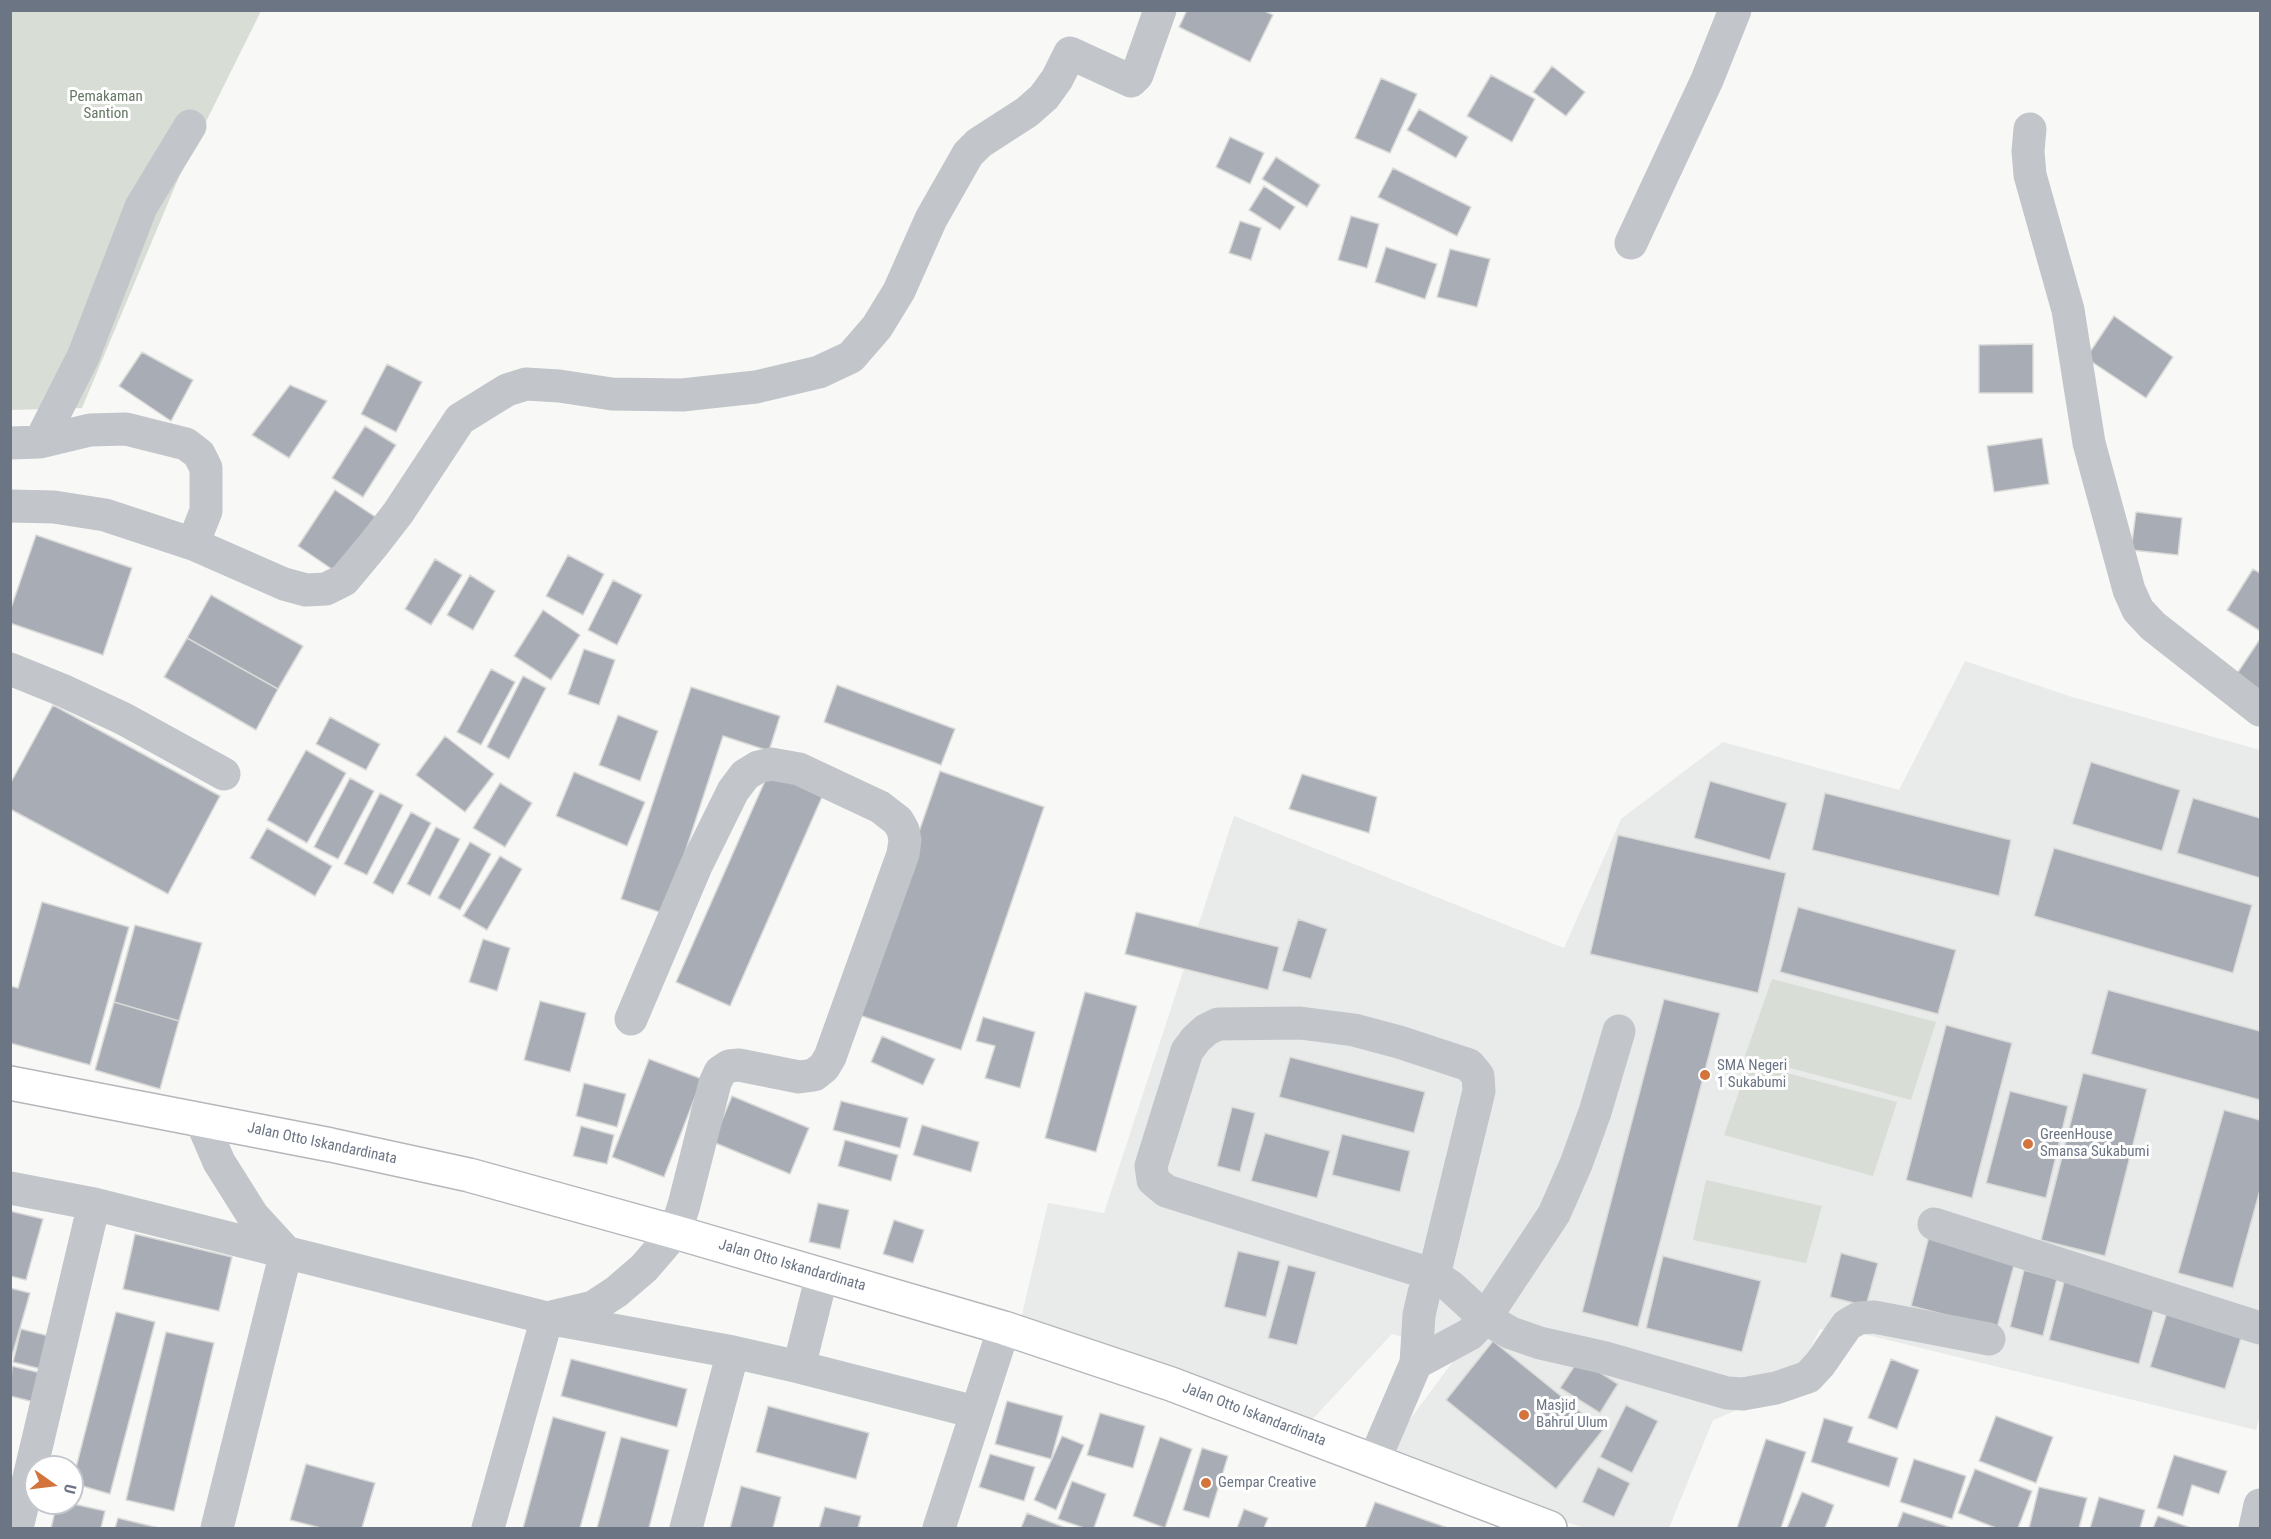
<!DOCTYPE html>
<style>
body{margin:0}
#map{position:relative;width:2271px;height:1539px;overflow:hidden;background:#f8f8f6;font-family:"Roboto Condensed",sans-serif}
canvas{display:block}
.frame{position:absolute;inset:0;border:12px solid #6b7584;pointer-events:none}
.north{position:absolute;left:24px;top:1455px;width:60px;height:60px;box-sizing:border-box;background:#fff;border:2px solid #c4c8ce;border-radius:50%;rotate:104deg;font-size:16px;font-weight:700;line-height:24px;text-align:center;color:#6b7584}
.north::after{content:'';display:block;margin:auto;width:21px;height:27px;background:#d3743c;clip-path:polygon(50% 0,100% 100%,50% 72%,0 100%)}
</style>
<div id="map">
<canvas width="2271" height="1539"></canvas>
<div class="frame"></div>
<div class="north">U</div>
</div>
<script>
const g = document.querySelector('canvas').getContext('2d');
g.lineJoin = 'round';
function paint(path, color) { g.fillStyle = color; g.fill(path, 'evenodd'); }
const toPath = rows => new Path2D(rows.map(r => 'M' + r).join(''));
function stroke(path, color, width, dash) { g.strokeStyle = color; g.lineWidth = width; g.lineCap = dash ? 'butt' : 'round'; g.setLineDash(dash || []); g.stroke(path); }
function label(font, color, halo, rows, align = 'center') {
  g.font = font + ' "Roboto Condensed",sans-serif'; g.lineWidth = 6; g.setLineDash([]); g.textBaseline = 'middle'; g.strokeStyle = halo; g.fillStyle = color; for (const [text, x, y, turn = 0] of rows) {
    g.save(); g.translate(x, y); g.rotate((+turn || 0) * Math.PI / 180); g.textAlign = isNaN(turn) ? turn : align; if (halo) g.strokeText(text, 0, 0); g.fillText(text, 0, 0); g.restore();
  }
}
paint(toPath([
 [1965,661,2069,696,2260,750,2260,1415,2256,1430,1851,1331,1820,1329,1790,1388,1713,1420,1669,1528,1584,1528,1485,1494,1399,1458,1393,1442,1460,1352,1392,1334,1307,1425,1020,1323,1048,1203,1104,1213,1234,816,1564,948,1621,819,1723,742,1899,790]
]), '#e9eaea');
paint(toPath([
 [10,11,261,11,181,172,82,408,11,410],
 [1772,979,1936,1022,1911,1100,1745,1056],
 [1749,1063,1897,1102,1873,1176,1724,1135],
 [1706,1180,1822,1206,1806,1263,1693,1240]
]), '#d8ddd6');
const building = toPath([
 [1187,10,1263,10,1273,15,1250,62,1179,27,1187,10],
 [1552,66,1585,92,1566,116,1533,92,1552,66],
 [1491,75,1535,99,1512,142,1467,116,1491,75],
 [1381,78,1417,94,1390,153,1355,138,1381,78],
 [1419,109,1468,137,1456,158,1407,130,1419,109],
 [1230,137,1264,153,1250,184,1216,167,1230,137],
 [1276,157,1320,185,1307,207,1262,179,1276,157],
 [1393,168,1471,207,1457,236,1378,197,1393,168],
 [1264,186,1295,207,1280,230,1249,210,1264,186],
 [1351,216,1379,224,1367,268,1338,260,1351,216],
 [1240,221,1261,228,1251,260,1229,253,1240,221],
 [1386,247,1437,264,1425,299,1375,282,1386,247],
 [1450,249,1490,259,1477,307,1437,297,1450,249],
 [2114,316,2173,357,2146,398,2086,358,2114,316],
 [2033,344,2033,393,1979,393,1979,345,2033,344],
 [142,352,193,380,171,421,119,386,142,352],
 [387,364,422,382,396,432,361,414,387,364],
 [290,385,327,401,289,458,252,435,290,385],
 [365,426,396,445,363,497,332,478,365,426],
 [2042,438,2049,484,1994,492,1987,446,2042,438],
 [335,490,377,518,339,574,298,546,335,490],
 [2136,512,2182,518,2178,555,2131,550,2136,512],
 [36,535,132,568,103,655,10,623,10,611,36,535],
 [568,555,604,574,583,615,546,596,568,555],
 [435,559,462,575,431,625,405,609,435,559],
 [2253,569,2260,573,2260,631,2227,610,2253,569],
 [470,575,495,591,473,630,447,615,470,575],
 [613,580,642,595,617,645,588,630,613,580],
 [211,595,303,646,278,689,187,638,211,595],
 [543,610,580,635,551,680,514,656,543,610],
 [187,638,278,689,256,730,164,677,187,638],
 [2260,639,2260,701,2232,681,2260,639],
 [584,649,615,660,599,705,568,694,584,649],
 [491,669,515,682,481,745,457,732,491,669],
 [523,676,546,688,509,759,487,747,523,676],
 [837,685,955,729,941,765,824,722,837,685],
 [691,687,780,716,769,751,723,736,665,914,621,899,691,687],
 [53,705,220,796,168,894,10,809,10,784,53,705],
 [618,715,658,731,640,781,599,765,618,715],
 [330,717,380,744,366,770,316,744,330,717],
 [445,736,494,774,465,812,416,775,445,736],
 [306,750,346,773,307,843,267,820,306,750],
 [2091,762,2180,790,2162,851,2072,824,2091,762],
 [772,765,826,788,730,1006,676,982,772,765],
 [940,771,1044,807,961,1050,856,1014,940,771],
 [574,772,645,802,627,846,556,816,574,772],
 [1302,774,1377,797,1369,833,1289,809,1302,774],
 [350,778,374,791,338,859,314,847,350,778],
 [1710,781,1787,803,1770,860,1694,838,1710,781],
 [500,783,532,803,505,847,473,828,500,783],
 [380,793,403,805,367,875,344,864,380,793],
 [1825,793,2011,840,1999,896,1812,850,1825,793],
 [2193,798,2260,818,2260,878,2177,853,2193,798],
 [411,812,431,823,393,894,373,883,411,812],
 [436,827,460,839,430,896,407,884,436,827],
 [267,828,332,866,315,896,250,858,267,828],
 [1618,835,1786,873,1758,993,1590,954,1618,835],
 [470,842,491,854,460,910,438,898,470,842],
 [2054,848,2252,905,2233,973,2034,916,2054,848],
 [500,856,522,869,487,930,463,916,500,856],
 [42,902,129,927,90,1065,10,1043,10,986,18,988,42,902],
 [1798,907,1956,950,1938,1014,1780,972,1798,907],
 [1136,912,1279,947,1268,990,1125,954,1136,912],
 [1298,919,1327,929,1311,979,1282,971,1298,919],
 [135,925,202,943,179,1021,114,1002,135,925],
 [483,939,510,948,497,991,469,982,483,939],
 [2108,990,2260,1031,2260,1100,2091,1054,2108,990],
 [1085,992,1137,1006,1096,1152,1045,1138,1085,992],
 [1664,999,1720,1013,1638,1327,1582,1312,1664,999],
 [540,1001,586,1013,570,1072,524,1060,540,1001],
 [114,1002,179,1021,160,1089,95,1070,114,1002],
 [983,1017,1035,1032,1020,1088,985,1078,995,1046,976,1041,983,1017],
 [1946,1025,2012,1043,1972,1198,1906,1180,1946,1025],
 [882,1036,935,1059,923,1085,871,1062,882,1036],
 [1290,1057,1425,1092,1414,1133,1279,1097,1290,1057],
 [649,1059,702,1079,664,1177,612,1157,649,1059],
 [2083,1073,2147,1089,2105,1256,2041,1240,2083,1073],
 [584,1083,626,1094,617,1127,576,1116,584,1083],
 [2010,1091,2068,1106,2046,1198,1986,1183,2010,1091],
 [732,1096,809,1128,790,1174,713,1142,732,1096],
 [841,1101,908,1118,900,1148,833,1130,841,1101],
 [1232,1107,1255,1113,1240,1172,1217,1166,1232,1107],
 [2224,1110,2260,1120,2260,1190,2233,1288,2178,1273,2224,1110],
 [922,1125,979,1142,971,1172,913,1155,922,1125],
 [581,1126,614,1135,607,1164,573,1156,581,1126],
 [1265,1133,1330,1151,1317,1198,1251,1181,1265,1133],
 [1342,1134,1410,1151,1400,1192,1332,1175,1342,1134],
 [845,1140,898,1155,891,1181,838,1166,845,1140],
 [818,1203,849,1210,840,1249,809,1242,818,1203],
 [10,1211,43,1219,26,1280,10,1276,10,1211],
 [894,1220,924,1230,913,1263,883,1254,894,1220],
 [135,1234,232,1257,219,1311,123,1289,135,1234],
 [1929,1236,2016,1258,1997,1328,1911,1306,1929,1236],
 [1238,1251,1280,1261,1266,1317,1224,1307,1238,1251],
 [1841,1253,1878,1263,1866,1306,1830,1297,1841,1253],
 [1663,1256,1761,1281,1742,1352,1646,1328,1663,1256],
 [1288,1265,1316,1272,1297,1345,1268,1338,1288,1265],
 [2024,1270,2057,1279,2043,1336,2010,1327,2024,1270],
 [2065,1278,2156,1301,2139,1364,2049,1340,2065,1278],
 [10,1288,30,1293,10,1363,10,1288],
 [116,1312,155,1322,110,1494,72,1483,116,1312],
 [2167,1312,2242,1335,2225,1389,2150,1367,2167,1312],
 [21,1329,53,1337,45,1370,13,1362,21,1329],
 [166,1332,214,1343,174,1511,126,1500,166,1332],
 [1493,1341,1603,1430,1556,1489,1446,1400,1493,1341],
 [571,1359,687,1389,677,1427,561,1396,571,1359],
 [1579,1359,1618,1384,1600,1413,1560,1388,1579,1359],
 [1891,1359,1919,1370,1897,1429,1868,1418,1891,1359],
 [12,1366,45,1374,38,1403,10,1396,12,1366],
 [1007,1401,1063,1416,1051,1459,995,1444,1007,1401],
 [1626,1405,1658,1421,1632,1473,1600,1457,1626,1405],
 [768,1406,869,1433,856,1479,756,1452,768,1406],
 [1100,1413,1145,1426,1133,1468,1087,1455,1100,1413],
 [1996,1416,2053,1437,2036,1483,1979,1461,1996,1416],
 [553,1417,606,1432,580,1528,523,1528,553,1417],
 [1824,1418,1853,1427,1848,1442,1898,1458,1889,1487,1811,1462,1824,1418],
 [1062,1436,1084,1445,1056,1510,1034,1500,1062,1436],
 [621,1437,669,1450,649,1528,597,1528,621,1437],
 [1160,1437,1192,1449,1165,1528,1133,1516,1160,1437],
 [1766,1439,1806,1452,1781,1528,1737,1528,1766,1439],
 [1202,1448,1228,1456,1209,1518,1183,1510,1202,1448],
 [990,1454,1035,1467,1024,1501,979,1487,990,1454],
 [2174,1455,2227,1471,2219,1494,2192,1485,2183,1516,2157,1508,2174,1455],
 [1914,1459,1966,1476,1952,1519,1900,1502,1914,1459],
 [306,1464,375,1483,362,1528,321,1528,290,1520,306,1464],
 [1598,1467,1630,1483,1614,1517,1582,1502,1598,1467],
 [1975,1469,2032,1491,2018,1528,1996,1528,1958,1513,1975,1469],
 [1072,1481,1106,1494,1094,1528,1084,1528,1058,1519,1072,1481],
 [741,1486,781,1497,773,1528,730,1528,741,1486],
 [2039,1487,2087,1498,2079,1528,2029,1528,2039,1487],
 [1802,1492,1834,1505,1825,1528,1787,1528,1802,1492],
 [2099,1497,2145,1510,2140,1528,2090,1528,2099,1497],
 [1375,1502,1448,1528,1365,1528,1375,1502],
 [57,1503,69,1503,105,1511,101,1528,51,1528,57,1503],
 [825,1507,861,1516,858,1528,819,1528,825,1507],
 [1244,1509,1268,1518,1264,1528,1237,1528,1244,1509],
 [1903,1512,1952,1528,1897,1528,1903,1512],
 [1027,1513,1066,1528,1021,1528,1027,1513],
 [2158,1516,2191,1528,2153,1528,2158,1516],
 [118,1518,159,1528,115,1528,118,1518]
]);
paint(building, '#a8adb5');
stroke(building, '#dadad9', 1.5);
const major = toPath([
 [10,1083,331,1145,469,1175,675,1232,1004,1328,1171,1384,1550,1528]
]);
stroke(major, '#b4b7bb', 36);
stroke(toPath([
 [2030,129,2028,151,2030,175,2068,310,2089,443,2129,590,2138,610,2153,626,2260,710],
 [1631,243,1707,80,1735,10],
 [40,442,83,357,141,207,190,126],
 [10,443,40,442,90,430,126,429,186,444,199,454,206,468,206,511,193,544],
 [10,506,54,507,105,515,193,544,284,584,306,590,326,589,344,580,374,544,398,513,460,419,507,390,526,384,559,386,612,394,682,395,756,387,819,372,851,357,877,327,899,291,931,219,968,154,979,143,1027,112,1044,97,1057,79,1070,53,1131,81,1137,75,1160,10],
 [10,669,62,690,124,719,224,774],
 [1300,1023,1354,1030,1399,1042,1469,1065,1478,1076,1479,1091,1434,1275,1166,1191,1153,1180,1151,1166,1187,1051,1196,1039,1206,1030,1218,1024,1300,1023],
 [201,1120,219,1162,253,1216,286,1252],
 [10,1188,94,1204,547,1318,733,1352,799,1367,975,1412],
 [1934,1224,2260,1328],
 [1416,1363,1470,1334,1485,1318,1554,1214,1576,1164,1595,1112,1619,1031],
 [799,1367,822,1275],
 [1374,1461,1416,1363,1419,1315,1424,1293,1434,1275,1450,1286,1485,1318,1511,1333,1540,1343,1606,1358,1727,1393,1743,1394,1776,1388,1808,1377,1820,1364,1847,1325,1859,1318,1874,1317,1989,1339],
 [17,1528,94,1204],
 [217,1528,286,1252],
 [488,1528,547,1318,593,1307,616,1292,644,1268,675,1232,684,1205,715,1083,720,1072,729,1066,739,1065,799,1077,814,1075,824,1067,830,1057,903,854,905,840,903,830,898,821,880,807,799,769,771,764,758,767,745,775,733,791,696,866,631,1019],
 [686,1528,733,1352],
 [939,1528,1004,1328],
 [2255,1528,2260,1505]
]), '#c2c5c9', 33);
stroke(major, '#fff', 33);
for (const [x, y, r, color] of [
 [1705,1075,6,"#d3743c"],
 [2028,1144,6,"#d3743c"],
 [1524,1415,6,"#d3743c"],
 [1206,1483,6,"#d3743c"]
]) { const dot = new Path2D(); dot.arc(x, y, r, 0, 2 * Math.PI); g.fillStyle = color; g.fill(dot); stroke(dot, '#fff', 2); }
label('15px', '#667765', '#fff', [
 ["Pemakaman",106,97],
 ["Santion",106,114]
]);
label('15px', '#6b7584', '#fff', [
 ["SMA Negeri",1717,1066],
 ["1 Sukabumi",1717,1083],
 ["GreenHouse",2040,1135],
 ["Smansa Sukabumi",2040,1152],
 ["Masjid",1536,1406],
 ["Bahrul Ulum",1536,1423],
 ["Gempar Creative",1218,1483]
], 'left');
label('15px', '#6b7584', '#fff', [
 ["Jalan Otto Iskandardinata",322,1144,12],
 ["Jalan Otto Iskandardinata",792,1266,16],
 ["Jalan Otto Iskandardinata",1254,1415,21]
]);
</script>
